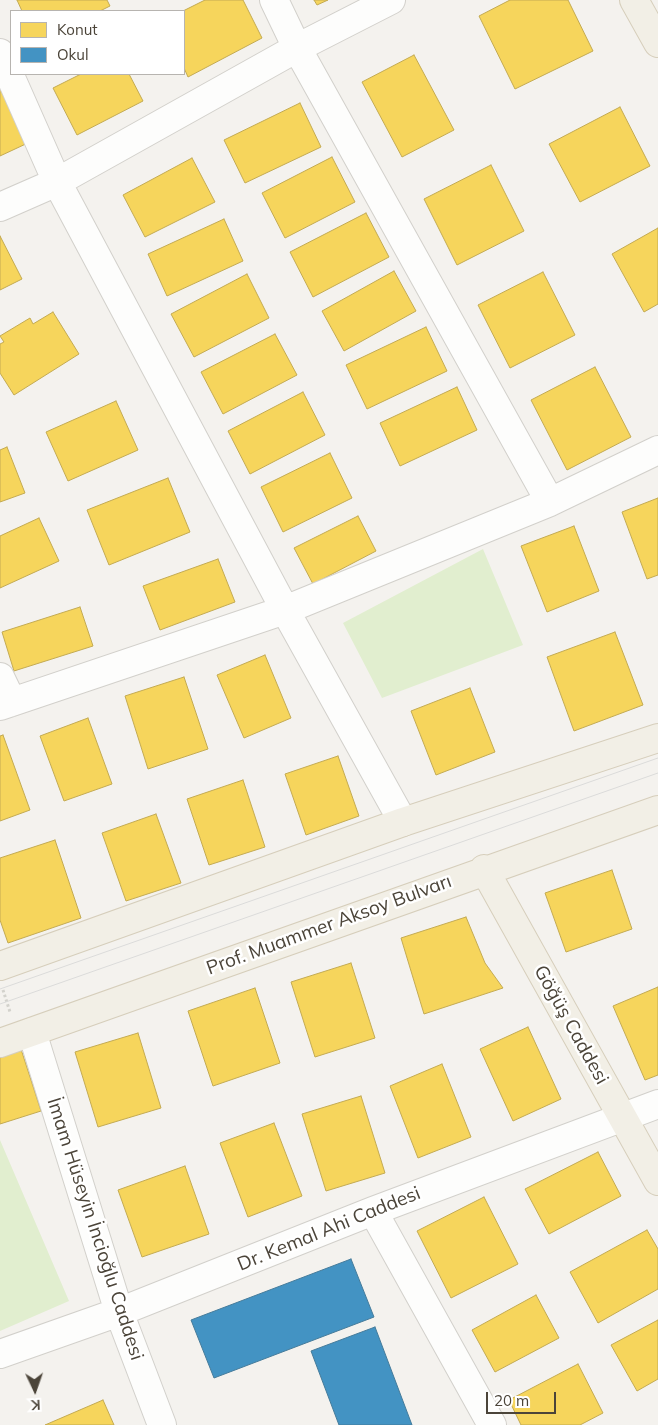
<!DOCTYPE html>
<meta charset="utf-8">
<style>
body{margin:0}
#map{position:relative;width:658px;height:1425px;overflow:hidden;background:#f4f2ee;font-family:Mulish,sans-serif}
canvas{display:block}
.legend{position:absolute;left:10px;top:10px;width:175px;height:65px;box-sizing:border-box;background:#fff;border:1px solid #b7b4b0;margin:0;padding:6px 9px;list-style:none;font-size:15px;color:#4b4439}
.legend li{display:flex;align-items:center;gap:10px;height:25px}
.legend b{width:25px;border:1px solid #b7b4b0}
.north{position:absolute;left:10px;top:1365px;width:50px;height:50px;-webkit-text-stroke:4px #fff;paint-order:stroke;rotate:177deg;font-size:14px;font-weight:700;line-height:20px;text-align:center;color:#4b4439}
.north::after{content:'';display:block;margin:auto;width:18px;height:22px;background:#4b4439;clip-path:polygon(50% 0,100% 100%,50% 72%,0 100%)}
.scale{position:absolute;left:486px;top:1392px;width:70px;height:22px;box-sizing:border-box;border:2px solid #4b4439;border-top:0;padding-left:6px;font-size:15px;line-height:18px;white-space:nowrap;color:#4b4439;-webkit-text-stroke:4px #fff;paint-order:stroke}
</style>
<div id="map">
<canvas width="658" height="1425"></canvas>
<ul class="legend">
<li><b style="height:14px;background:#f6d55c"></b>Konut</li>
<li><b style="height:14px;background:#4393c3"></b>Okul</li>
</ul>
<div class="north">K</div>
<div class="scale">20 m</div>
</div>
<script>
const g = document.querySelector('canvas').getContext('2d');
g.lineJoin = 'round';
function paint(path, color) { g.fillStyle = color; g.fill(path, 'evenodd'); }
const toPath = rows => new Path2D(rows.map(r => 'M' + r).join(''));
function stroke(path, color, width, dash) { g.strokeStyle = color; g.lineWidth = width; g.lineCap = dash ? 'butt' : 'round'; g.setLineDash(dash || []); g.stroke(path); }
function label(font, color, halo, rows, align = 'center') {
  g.font = font + ' Mulish,sans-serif'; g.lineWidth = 5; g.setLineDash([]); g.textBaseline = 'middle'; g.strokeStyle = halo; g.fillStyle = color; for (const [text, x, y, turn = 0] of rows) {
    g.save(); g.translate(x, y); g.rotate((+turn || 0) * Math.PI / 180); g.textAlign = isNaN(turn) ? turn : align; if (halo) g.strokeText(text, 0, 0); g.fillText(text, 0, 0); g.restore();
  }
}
paint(toPath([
 [483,549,523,645,382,698,343,623],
 [0,1140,69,1301,0,1331]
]), '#e1eecf');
const homes = toPath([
 [17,0,107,0,110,6,100,11,22,11,17,0],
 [205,0,243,0,262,38,188,77,184,68,183,11,205,0],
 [314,0,328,0,317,5,314,0],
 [510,0,568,0,593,51,515,89,479,16,510,0],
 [414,55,454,130,402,157,362,82,414,55],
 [81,74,129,74,143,101,77,135,53,88,81,74],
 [0,81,30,142,0,156,0,81],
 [300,103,321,147,245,183,224,140,300,103],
 [620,107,650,166,580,202,549,144,620,107],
 [332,157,355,202,285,238,262,193,332,157],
 [192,158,215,202,145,237,123,195,192,158],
 [491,165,524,231,457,265,424,199,491,165],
 [366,213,389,257,313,297,290,252,366,213],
 [224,219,243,261,167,296,148,254,224,219],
 [658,228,658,304,644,312,612,254,658,228],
 [0,236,22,279,0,290,0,236],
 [394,271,416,311,344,351,322,311,394,271],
 [543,272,575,335,510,368,478,305,543,272],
 [247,274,269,318,194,357,171,314,247,274],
 [53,312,79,354,14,395,0,373,0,344,4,342,0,336,30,318,33,324,53,312],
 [426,327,447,371,367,409,346,365,426,327],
 [275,334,297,375,223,414,201,372,275,334],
 [595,367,631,437,567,470,531,400,595,367],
 [457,387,477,430,400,466,380,423,457,387],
 [303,392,325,435,250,474,228,431,303,392],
 [116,401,138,450,68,481,46,432,116,401],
 [7,447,25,493,0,502,0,450,7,447],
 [330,453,352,498,283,532,261,487,330,453],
 [168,478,190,532,109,565,87,510,168,478],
 [658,498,658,575,647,579,622,512,658,498],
 [358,516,376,551,313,584,294,548,358,516],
 [39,518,59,561,0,588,0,536,39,518],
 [574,526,599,591,547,612,521,546,574,526],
 [218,559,235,602,160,630,143,586,218,559],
 [80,607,93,646,14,671,2,632,80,607],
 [615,632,643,705,574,731,547,657,615,632],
 [265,655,291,718,244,738,217,675,265,655],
 [184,677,208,749,148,769,125,696,184,677],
 [470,688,495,752,436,775,411,711,470,688],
 [88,718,112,784,64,801,40,736,88,718],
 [3,735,30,810,0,821,0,736,3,735],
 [338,756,359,816,306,835,285,774,338,756],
 [243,780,265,847,209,865,187,799,243,780],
 [156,814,181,883,126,901,102,833,156,814],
 [55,840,81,918,8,943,0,920,0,858,55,840],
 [612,870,632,929,566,952,545,893,612,870],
 [466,917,485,963,503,988,424,1014,401,938,466,917],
 [351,963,375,1038,315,1057,291,982,351,963],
 [658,987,658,1075,645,1080,613,1006,658,987],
 [255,988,280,1063,213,1086,188,1011,255,988],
 [528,1027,561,1099,513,1121,480,1049,528,1027],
 [138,1033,161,1108,98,1127,75,1052,138,1033],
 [20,1046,41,1111,0,1124,0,1052,20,1046],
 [442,1064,471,1137,418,1158,390,1086,442,1064],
 [361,1096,385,1173,326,1191,302,1114,361,1096],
 [274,1123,302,1196,248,1217,220,1143,274,1123],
 [598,1152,621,1196,549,1234,525,1189,598,1152],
 [185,1166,209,1234,142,1257,118,1190,185,1166],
 [484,1197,518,1264,451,1298,417,1231,484,1197],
 [647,1230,658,1249,658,1289,598,1323,570,1272,647,1230],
 [536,1295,559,1338,495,1372,472,1330,536,1295],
 [658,1320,658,1379,637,1391,611,1345,658,1320],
 [578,1364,603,1413,580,1425,521,1425,509,1400,578,1364],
 [103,1400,114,1425,45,1425,103,1400]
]);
paint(homes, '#f6d55c');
stroke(homes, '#c3aa52', 1);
const schools = toPath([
 [351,1259,374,1317,214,1378,191,1320,351,1259],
 [375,1327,412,1425,339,1425,311,1351,375,1327]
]);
paint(schools, '#4393c3');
stroke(schools, '#457b9a', 1);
const minor = toPath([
 [274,0,297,48,550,502],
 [0,53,57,182,285,610,403,822],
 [0,207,57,182,297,48,391,0],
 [0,677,12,702],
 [0,706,285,610,550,502,658,450],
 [32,1032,119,1312,162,1425],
 [373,1211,492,1425],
 [0,1354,119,1312,373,1211,658,1104]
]);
const major = toPath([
 [634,0,658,43],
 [484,869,658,1181],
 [0,966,403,822,658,738],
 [0,1043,658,810]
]);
stroke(minor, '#d2d0cb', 30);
stroke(major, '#d6cebb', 30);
stroke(toPath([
 [3,990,10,1012]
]), '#d3d2cc', 3, [2.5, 2.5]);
stroke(minor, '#fdfdfc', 28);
stroke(major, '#f2efe6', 28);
stroke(toPath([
 [0,989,658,758],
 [0,1004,658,773]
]), '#dbdbda', 1);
label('19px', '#4b4439', '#fff', [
 ["Prof. Muammer Aksoy Bulvarı",329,925,-20],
 ["Göğüş Caddesi",571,1025,61],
 ["İmam Hüseyin İncioğlu Caddesi",95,1229,72],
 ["Dr. Kemal Ahi Caddesi",329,1229,-22]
]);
</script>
